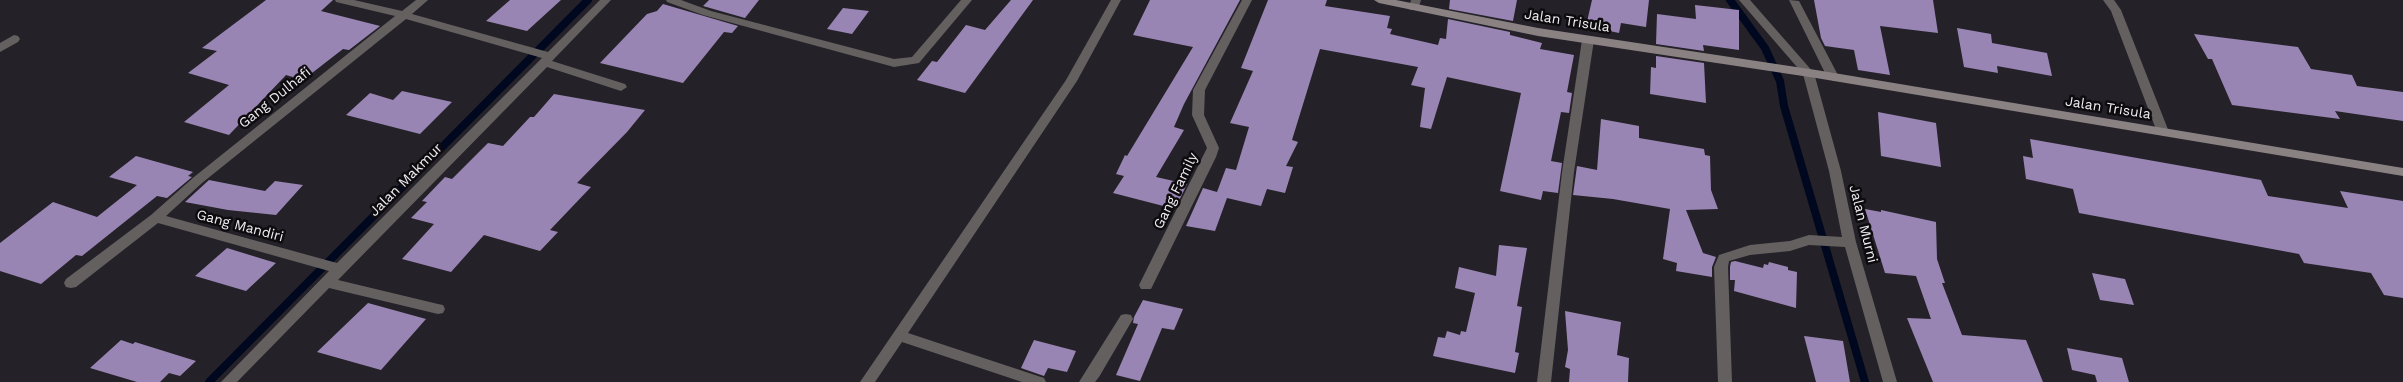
<!DOCTYPE html>
<style>
body{margin:0}
canvas{display:block;background:#242128}
</style>
<canvas width="2403" height="382"></canvas>
<script>
const g = document.querySelector('canvas').getContext('2d');
g.lineJoin = 'round';
const toPath = rows => new Path2D(rows.map(r => 'M' + r).join(''));
function stroke(path, color, width, dash) { g.strokeStyle = color; g.lineWidth = width; g.lineCap = dash ? 'butt' : 'round'; g.setLineDash(dash || []); g.stroke(path); }
function paint(path, color) { g.fillStyle = color; g.fill(path, 'evenodd'); }
function label(font, color, halo, rows, align = 'center') {
  g.font = font + ' "Work Sans",sans-serif'; g.lineWidth = 5; g.setLineDash([]); g.textBaseline = 'middle'; g.strokeStyle = halo; g.fillStyle = color; for (const [text, x, y, turn = 0] of rows) {
    g.save(); g.translate(x, y); g.rotate((+turn || 0) * Math.PI / 180); g.textAlign = isNaN(turn) ? turn : align; if (halo) g.strokeText(text, 0, 0); g.fillText(text, 0, 0); g.restore();
  }
}
stroke(toPath([
 [1730,0,1765,48,1780,81,1784,106,1865,382],
 [209,382,588,0]
]), '#00081f', 8);
paint(toPath([
 [266,0,333,0,321,11,380,26,349,50,343,49,303,80,286,75,229,135,184,122,229,85,188,73,217,51,202,48],
 [510,0,561,0,527,31,486,21],
 [709,0,759,0,745,18,703,6],
 [1011,0,1033,0,965,93,917,80,932,61,937,62,966,25,985,30],
 [1150,0,1240,0,1184,104,1174,127,1184,130,1156,177,1187,184,1175,209,1113,193,1124,176,1116,174,1125,155,1127,156,1193,47,1133,35],
 [1268,0,1327,0,1325,6,1390,16,1387,28,1392,29,1390,34,1438,45,1440,38,1446,39,1448,19,1510,32,1510,35,1542,43,1540,49,1574,55,1567,92,1572,93,1569,113,1561,112,1551,161,1562,163,1558,193,1543,191,1541,200,1500,191,1521,93,1447,77,1431,129,1420,127,1425,88,1411,85,1418,67,1320,49,1292,140,1298,142,1286,166,1293,167,1285,193,1267,189,1261,206,1227,198,1215,231,1186,226,1203,188,1217,192,1226,168,1236,170,1249,127,1230,123,1253,71,1241,68],
 [1450,0,1517,0,1513,21,1449,9],
 [1592,0,1649,0,1646,27,1621,23,1619,33,1586,26],
 [1814,0,1933,0,1938,33,1880,26,1890,75,1858,70,1854,50,1825,46,1821,38],
 [663,4,738,26,732,33,724,32,683,83,600,63,647,14,657,11],
 [1695,5,1739,10,1739,50,1703,45,1704,51,1656,44,1657,14,1696,19],
 [843,8,869,11,852,34,827,29],
 [1957,28,1991,34,1992,43,2047,53,2052,76,1997,66,1998,73,1964,67],
 [2194,34,2298,47,2311,69,2352,75,2357,86,2403,92,2403,121,2335,111,2340,119,2232,105,2212,59,2208,59],
 [1656,56,1704,63,1706,103,1650,94,1651,67,1656,68],
 [402,91,452,102,420,134,346,115,370,93,393,100],
 [554,94,645,110,627,132,577,183,591,187,550,230,558,232,540,251,484,235,451,272,402,259,434,224,411,218,427,202,422,201,445,177,452,179,488,143,503,146,530,117,534,117],
 [1878,112,1936,123,1941,167,1881,156],
 [1601,119,1639,126,1639,138,1704,149,1705,155,1710,156,1711,190,1718,209,1686,210,1703,253,1716,257,1712,267,1712,277,1676,271,1677,263,1663,259,1670,209,1613,199,1573,195,1577,166,1597,170],
 [2030,139,2261,180,2268,196,2348,208,2340,191,2403,201,2403,298,2384,295,2371,273,2304,263,2299,254,2079,213,2073,189,2026,179,2023,156,2033,158],
 [136,156,193,172,188,176,192,177,167,198,157,196,82,256,76,255,41,284,0,271,0,243,53,202,97,217,137,185,109,177],
 [209,180,265,191,275,181,303,185,276,215,228,210,185,202],
 [1865,209,1881,212,1881,210,1936,222,1937,259,1945,283,1942,283,1962,335,2026,340,2043,382,1933,382,1907,318,1931,319,1916,276,1885,273],
 [1499,245,1527,248,1517,306,1522,307,1515,352,1519,353,1515,373,1433,356,1438,337,1445,338,1447,331,1460,335,1461,331,1466,332,1475,293,1455,288,1459,267,1496,276],
 [227,248,253,256,276,263,246,291,195,276],
 [1735,261,1763,268,1764,264,1768,265,1769,262,1788,267,1788,270,1797,272,1796,308,1734,291,1735,280,1730,280,1730,267,1731,262],
 [2092,273,2125,279,2134,305,2100,300],
 [1143,300,1183,309,1174,330,1162,328,1140,381,1116,375,1138,324,1133,323,1134,317],
 [368,303,426,319,381,370,317,352],
 [1565,311,1621,322,1617,355,1629,358,1628,382,1569,382,1570,369,1565,367,1568,350],
 [1804,336,1843,341,1850,382,1816,382],
 [121,340,133,344,135,342,196,361,180,376,169,373,160,382,137,382,90,368],
 [1034,340,1076,351,1067,372,1048,368,1044,376,1021,368],
 [2067,348,2122,358,2129,382,2097,382,2095,375,2072,370]
]), '#9985b3');
paint(toPath([
 [335,0,354,0,402,11,416,0,428,0,412,14,548,52,600,0,611,0,552,61,625,84,627,87,621,91,547,67,338,280,438,304,443,305,445,309,443,313,438,314,329,288,237,382,221,382,329,271,158,223,76,287,71,288,66,287,64,283,66,279,151,215,194,177,395,16,336,2,335,0],
 [406,19,542,58,337,263,166,216,202,183,406,19],
 [666,0,681,0,711,11,894,59,912,57,961,0,972,0,919,63,894,67,703,15,667,2,666,0],
 [1111,0,1121,0,1077,81,908,333,1044,378,1046,382,1022,382,902,342,875,382,860,382,1066,80,1111,0],
 [1242,0,1252,0,1205,90,1204,115,1219,148,1216,157,1151,289,1141,289,1139,285,1207,148,1192,115,1193,90,1242,0],
 [1411,0,1421,0,1418,10,1410,10,1409,8,1411,0],
 [1739,0,1750,0,1814,73,1841,171,1856,242,1897,382,1883,382,1845,247,1809,245,1790,251,1750,255,1729,261,1728,267,1732,382,1718,382,1714,267,1719,255,1750,245,1790,241,1809,235,1842,237,1829,171,1803,74,1739,0],
 [1789,0,1799,1,1839,77,1837,80,1833,81,1827,77,1789,0],
 [2103,0,2114,0,2121,10,2169,132,2167,135,2163,136,2157,132,2111,11,2103,0],
 [14,35,18,36,20,39,18,42,0,52,0,43,14,35],
 [1588,36,1594,40,1574,172,1551,382,1537,382,1562,172,1582,40,1588,36],
 [1126,314,1131,315,1133,319,1099,377,1095,382,1079,382,1121,315,1126,314]
]), '#64605f');
paint(toPath([
 [1374,0,1396,0,1538,28,1816,70,2403,168,2403,176,1816,78,1538,36,1379,3,1374,0]
]), '#8a8282');
label('14px', '#efedf2', '#0d0b0e', [
 ["Jalan Trisula",1567,21,9],
 ["Gang Dulhafi",275,98,-39],
 ["Jalan Trisula",2108,108,9],
 ["Jalan Makmur",406,180,-45],
 ["Gang Family",1176,191,-64],
 ["Jalan Murni",1863,224,76],
 ["Gang Mandiri",240,226,15]
]);
</script>
